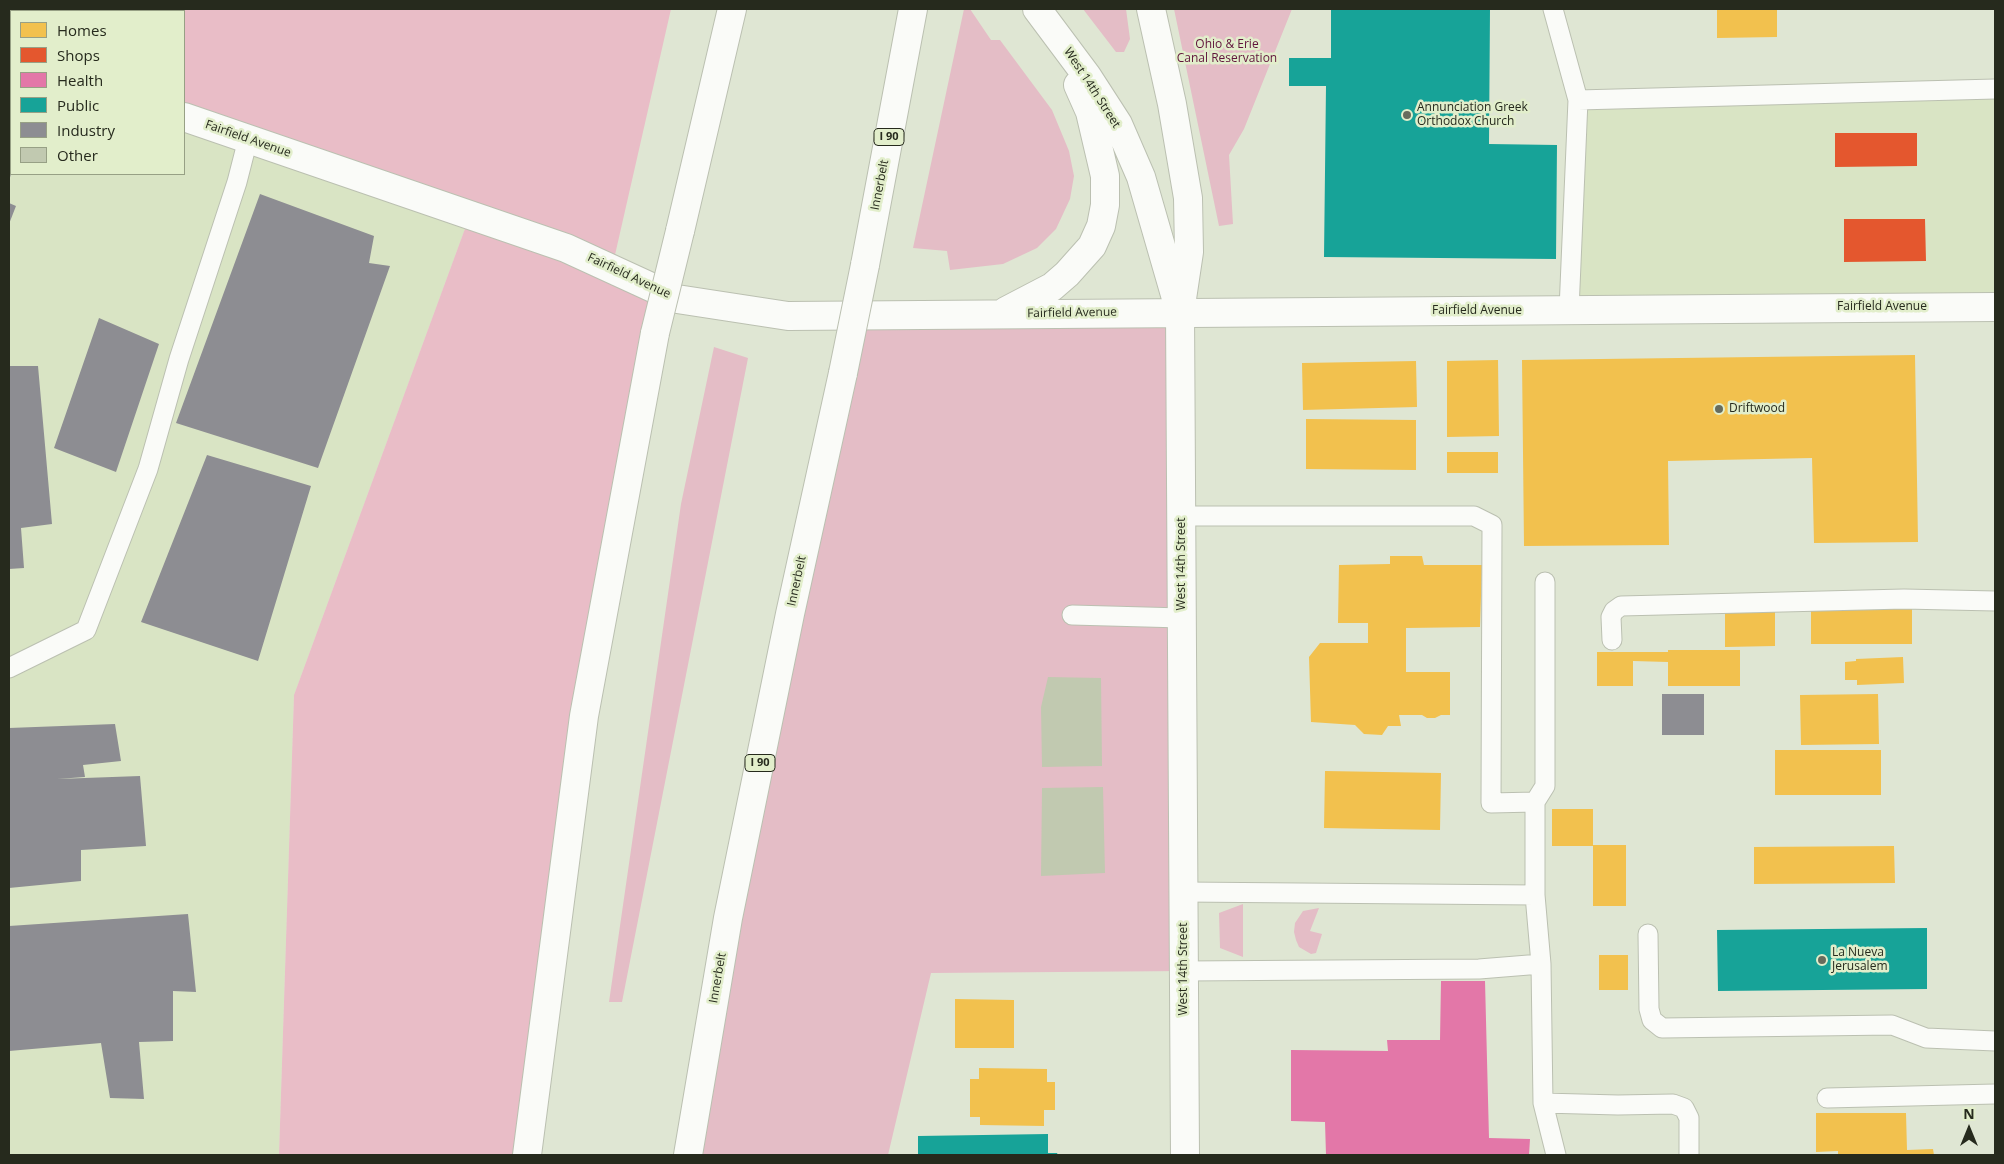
<!DOCTYPE html>
<style>
body{margin:0}
#map{position:relative;width:2004px;height:1164px;overflow:hidden;background:#dfe6d3;font-family:"Open Sans",sans-serif}
canvas{display:block}
.frame{position:absolute;inset:0;border:10px solid #262a1d;pointer-events:none}
.legend{position:absolute;left:10px;top:10px;width:175px;height:165px;box-sizing:border-box;background:#e2eecb;border:1px solid #97a085;margin:0;padding:6px 9px;list-style:none;font-size:15px;color:#262a1d}
.legend li{display:flex;align-items:center;gap:10px;height:25px}
.legend b{width:25px;border:1px solid #97a085}
.north{position:absolute;left:1944px;top:1104px;width:50px;height:50px;-webkit-text-stroke:4px #e2eecb;paint-order:stroke;rotate:0deg;font-size:14px;font-weight:700;line-height:20px;text-align:center;color:#262a1d}
.north::after{content:'';display:block;margin:auto;width:18px;height:22px;background:#262a1d;clip-path:polygon(50% 0,100% 100%,50% 72%,0 100%)}
</style>
<div id="map">
<canvas width="2004" height="1164"></canvas>
<div class="frame"></div>
<ul class="legend">
<li><b style="height:14px;background:#f2c14e"></b>Homes</li>
<li><b style="height:14px;background:#e4572e"></b>Shops</li>
<li><b style="height:14px;background:#e377a8"></b>Health</li>
<li><b style="height:14px;background:#17a398"></b>Public</li>
<li><b style="height:14px;background:#8d8d92"></b>Industry</li>
<li><b style="height:14px;background:#c1c9b0"></b>Other</li>
</ul>
<div class="north">N</div>
</div>
<script>
const g = document.querySelector('canvas').getContext('2d');
g.lineJoin = 'round';
function paint(path, color) { g.fillStyle = color; g.fill(path, 'evenodd'); }
const toPath = rows => new Path2D(rows.map(r => 'M' + r).join(''));
function stroke(path, color, width, dash) { g.strokeStyle = color; g.lineWidth = width; g.lineCap = dash ? 'butt' : 'round'; g.setLineDash(dash || []); g.stroke(path); }
function label(font, color, halo, rows, align = 'center') {
  g.font = font + ' "Open Sans",sans-serif'; g.lineWidth = 5; g.setLineDash([]); g.textBaseline = 'middle'; g.strokeStyle = halo; g.fillStyle = color; for (const [text, x, y, turn = 0] of rows) {
    g.save(); g.translate(x, y); g.rotate((+turn || 0) * Math.PI / 180); g.textAlign = isNaN(turn) ? turn : align; if (halo) g.strokeText(text, 0, 0); g.fillText(text, 0, 0); g.restore();
  }
}
paint(toPath([
 [9,58,11,59,11,174,184,174,184,117,470,215,294,695,279,1155,9,1155],
 [1995,89,1995,307,1569,310,1578,100]
]), '#d9e4c4');
paint(toPath([
 [964,9,970,9,991,40,1000,40,1052,110,1069,151,1074,176,1070,199,1056,229,1037,248,1003,264,950,270,947,251,913,248],
 [1083,9,1126,9,1130,39,1124,52,1116,52],
 [1174,9,1292,9,1244,129,1229,155,1233,224,1219,226],
 [1180,312,1185,971,931,973,888,1155,688,1155,854,315],
 [714,347,748,358,622,1002,609,1002,681,504],
 [1243,904,1243,957,1220,948,1219,913],
 [1319,908,1310,931,1322,934,1316,953,1311,954,1299,947,1296,940,1294,932,1295,923,1303,911]
]), '#e4bdc6');
paint(toPath([
 [9,9,671,9,612,268,665,293,527,1155,279,1155,294,695,470,215,184,117,184,11,11,11,11,59,9,58]
]), '#e9bdc7');
paint(toPath([
 [1717,9,1777,9,1777,37,1717,38],
 [1915,355,1918,542,1814,543,1812,458,1668,461,1669,545,1524,546,1522,360],
 [1498,360,1499,436,1447,437,1447,361],
 [1416,361,1417,407,1303,410,1302,363],
 [1306,419,1416,420,1416,470,1306,469],
 [1447,452,1498,452,1498,473,1447,473],
 [1390,556,1422,556,1424,565,1482,565,1480,627,1406,628,1406,672,1450,672,1450,715,1441,715,1435,718,1427,718,1422,715,1399,715,1401,726,1388,726,1382,735,1364,734,1355,725,1311,722,1309,657,1320,643,1368,643,1368,623,1338,623,1339,565,1390,564],
 [1811,605,1912,605,1912,644,1811,644],
 [1775,607,1775,646,1725,647,1725,609],
 [1668,650,1740,650,1740,686,1668,686,1668,662,1633,661,1633,686,1597,686,1597,652,1668,652],
 [1903,657,1904,683,1857,685,1857,680,1845,680,1845,662,1856,661,1856,659],
 [1878,694,1879,744,1801,745,1800,695],
 [1775,750,1881,750,1881,795,1775,795],
 [1325,771,1441,773,1440,830,1324,828],
 [1552,809,1593,809,1593,846,1552,846],
 [1593,845,1626,845,1626,906,1593,906],
 [1894,846,1895,883,1754,884,1754,847],
 [1599,955,1628,955,1628,990,1599,990],
 [955,999,1014,1000,1014,1048,955,1048],
 [979,1068,1047,1069,1047,1082,1055,1082,1055,1110,1044,1110,1044,1126,980,1125,980,1117,970,1117,970,1079,979,1079],
 [1816,1113,1906,1113,1907,1150,1933,1149,1934,1155,1838,1155,1838,1151,1816,1152]
]), '#f2c14e');
paint(toPath([
 [1835,133,1917,133,1917,166,1835,167],
 [1844,219,1925,219,1926,261,1844,262]
]), '#e4572e');
paint(toPath([
 [1441,981,1485,981,1489,1138,1530,1139,1529,1155,1326,1155,1325,1122,1291,1121,1291,1050,1388,1051,1387,1040,1440,1040]
]), '#e377a8');
paint(toPath([
 [1331,9,1490,9,1489,144,1557,145,1556,259,1324,257,1326,86,1289,86,1289,58,1331,58],
 [1927,928,1927,989,1718,991,1717,930],
 [1048,1134,1048,1153,1057,1153,1058,1155,918,1155,918,1136]
]), '#17a398');
paint(toPath([
 [9,152,11,153,11,174,9,181],
 [260,194,374,236,369,263,390,266,318,468,176,423],
 [9,203,16,206,9,224],
 [99,318,159,344,116,472,54,448],
 [9,366,38,366,52,524,21,528,24,568,9,569],
 [207,455,311,486,258,661,141,622],
 [1662,694,1704,694,1704,735,1662,735],
 [115,724,121,761,83,765,85,777,57,779,140,776,146,846,81,850,81,881,9,888,9,728],
 [188,914,196,992,173,991,173,1041,139,1042,144,1099,110,1098,101,1043,9,1051,9,926]
]), '#8d8d92');
paint(toPath([
 [1048,677,1101,678,1102,766,1042,767,1041,707],
 [1103,787,1105,873,1041,876,1042,788]
]), '#c1c9b0');
const lane = toPath([
 [1553,9,1578,100,1995,89],
 [1569,310,1578,100],
 [1182,516,1474,516,1492,525,1491,803,1535,802],
 [1545,582,1545,786,1535,802,1535,895,1541,964,1543,1103,1556,1155],
 [1072,615,1182,618],
 [1612,640,1611,617,1614,611,1621,606,1904,599,1995,601],
 [9,668,86,630,148,469,179,359,237,182,248,139],
 [1183,892,1535,895],
 [1648,934,1649,1009,1652,1020,1662,1028,1892,1025,1926,1038,1995,1041],
 [1185,971,1479,969,1541,964],
 [1827,1098,1995,1094],
 [1543,1103,1618,1105,1673,1104,1684,1108,1689,1118,1689,1155]
]);
const secondary = toPath([
 [1037,9,1087,76,1118,124,1141,177,1180,312,1185,1155],
 [9,58,11,59],
 [184,117,566,248,677,299,788,316,1995,307],
 [1006,311,1052,287,1067,274,1092,246,1101,226,1105,205,1105,176,1090,112,1078,85]
]);
const highway = toPath([
 [1151,9,1172,104,1188,198,1189,252,1180,312],
 [680,231,732,9],
 [865,265,913,9],
 [527,1155,584,716,655,333],
 [688,1155,728,918,790,614,843,373]
]);
stroke(lane, '#bbc0b1', 21);
stroke(secondary, '#bbc0b1', 30);
stroke(highway, '#bbc0b1', 30);
stroke(lane, '#fafbf8', 19);
stroke(secondary, '#fafbf8', 28);
stroke(highway, '#fafbf8', 28);
const highwayBridge = toPath([
 [655,333,680,231],
 [843,373,865,265]
]);
stroke(highwayBridge, '#bbc0b1', 30, []);
stroke(highwayBridge, '#fafbf8', 28);
for (const [x, y, r, color] of [
 [1407,115,5,"#676c5d"],
 [1719,409,5,"#676c5d"],
 [1822,960,5,"#676c5d"]
]) { const dot = new Path2D(); dot.arc(x, y, r, 0, 2 * Math.PI); g.fillStyle = color; g.fill(dot); stroke(dot, '#e2eecb', 2); }
for (const [x, y, w] of [
 [889,137,30],
 [760,763,30]
]) { const box = new Path2D(); box.roundRect(x - w / 2, y - 8.5, w, 17, 4); g.fillStyle = '#e2eecb'; g.fill(box); stroke(box, '#262a1d', 1); }
label('bold 11px', '#262a1d', null, [
 ["I 90",889,137],
 ["I 90",760,763]
]);
label('12px', '#60143b', '#e2eecb', [
 ["Ohio & Erie",1227,45],
 ["Canal Reservation",1227,59]
]);
label('12px', '#262a1d', '#e2eecb', [
 ["West 14th Street",1092,88,57],
 ["Fairfield Avenue",248,139,19],
 ["Innerbelt",880,185,-79],
 ["Fairfield Avenue",629,276,25],
 ["Fairfield Avenue",1882,307],
 ["Fairfield Avenue",1477,311],
 ["Fairfield Avenue",1072,313,-1],
 ["West 14th Street",1182,564,-90],
 ["Innerbelt",797,581,-78],
 ["West 14th Street",1184,969,-90],
 ["Innerbelt",718,978,-80]
]);
label('12px', '#262a1d', '#e2eecb', [
 ["Annunciation Greek",1417,108],
 ["Orthodox Church",1417,122],
 ["Driftwood",1729,409],
 ["La Nueva",1832,953],
 ["Jerusalem",1832,967]
], 'left');
</script>
